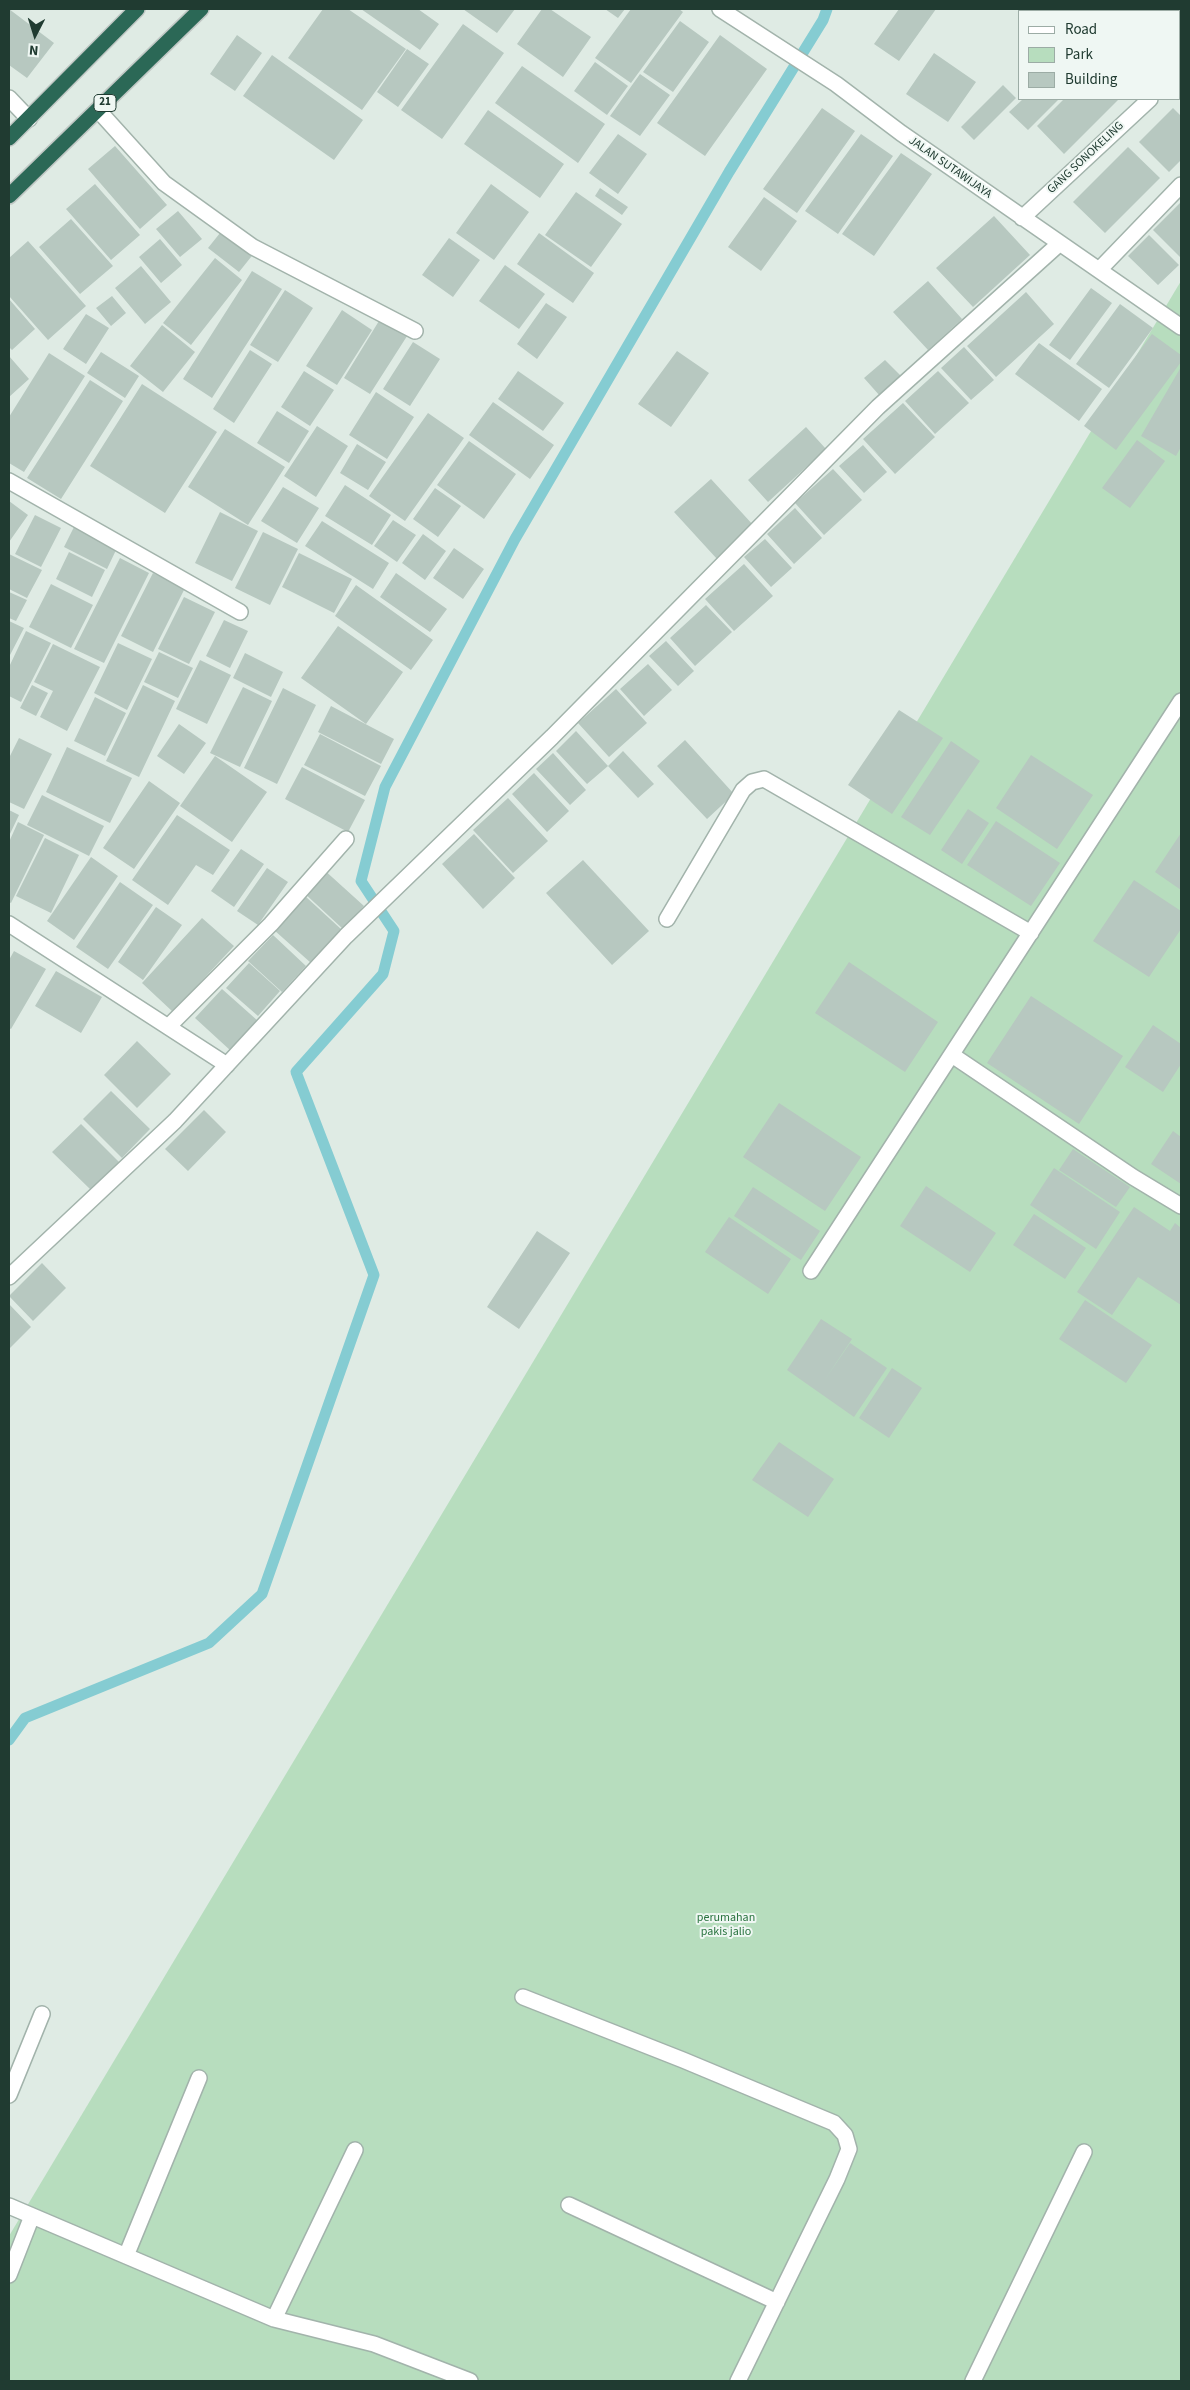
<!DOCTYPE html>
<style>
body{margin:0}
#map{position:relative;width:1190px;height:2390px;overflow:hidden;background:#dfebe4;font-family:"Source Sans 3",sans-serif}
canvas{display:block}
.frame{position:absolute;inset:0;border:10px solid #203b31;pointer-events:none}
.legend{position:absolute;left:1018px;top:10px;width:162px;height:90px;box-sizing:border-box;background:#eff7f3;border:1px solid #9caca5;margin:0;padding:6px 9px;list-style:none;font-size:15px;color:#203b31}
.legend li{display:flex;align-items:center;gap:10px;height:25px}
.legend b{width:25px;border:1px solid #9caca5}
.north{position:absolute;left:10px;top:10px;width:50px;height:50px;-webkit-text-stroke:4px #eff7f3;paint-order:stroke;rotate:185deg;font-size:14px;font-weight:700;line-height:20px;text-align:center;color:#203b31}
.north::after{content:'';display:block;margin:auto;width:18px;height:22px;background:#203b31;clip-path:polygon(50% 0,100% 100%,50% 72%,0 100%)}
</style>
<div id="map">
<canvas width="1190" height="2390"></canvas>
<div class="frame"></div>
<ul class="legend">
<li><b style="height:6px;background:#fff"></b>Road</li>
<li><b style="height:14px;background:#b7ddbe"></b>Park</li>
<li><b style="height:14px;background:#b7c8c0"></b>Building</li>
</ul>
<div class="north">N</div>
</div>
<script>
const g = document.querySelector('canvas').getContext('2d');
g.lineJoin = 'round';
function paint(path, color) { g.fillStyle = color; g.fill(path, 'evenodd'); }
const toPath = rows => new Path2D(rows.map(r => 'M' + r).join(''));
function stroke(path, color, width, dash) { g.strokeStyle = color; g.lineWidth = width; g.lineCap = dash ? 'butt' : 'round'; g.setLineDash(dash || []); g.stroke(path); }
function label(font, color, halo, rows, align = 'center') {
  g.font = font + ' "Source Sans 3",sans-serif'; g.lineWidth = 4; g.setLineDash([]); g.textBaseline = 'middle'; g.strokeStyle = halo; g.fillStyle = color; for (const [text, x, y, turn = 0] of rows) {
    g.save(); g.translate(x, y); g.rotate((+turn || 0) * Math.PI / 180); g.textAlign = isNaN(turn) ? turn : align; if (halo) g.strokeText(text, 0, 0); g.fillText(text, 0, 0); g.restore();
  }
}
paint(toPath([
 [1181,281,1181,2381,9,2381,9,2236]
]), '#b7ddbe');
stroke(toPath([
 [9,1740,25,1718,209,1643,262,1594,374,1275,296,1072,383,974,394,931,361,881,385,787,515,539,729,172,823,20,827,9]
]), '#85ccd2', 11);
paint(toPath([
 [9,9,54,43,27,78,9,65],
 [323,9,348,9,406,49,362,110,288,58],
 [361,9,418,9,439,24,420,50],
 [463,9,515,9,497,33],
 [542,9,550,9,591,37,563,77,517,44],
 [605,9,625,9,618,18],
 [631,9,679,9,683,12,631,83,595,58],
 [899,9,936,9,899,61,874,44],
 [680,21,709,42,673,92,643,72],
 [463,24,504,53,442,139,401,110],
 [237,35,262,53,235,91,210,74],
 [720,35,767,69,705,156,657,123],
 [407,49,429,64,398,107,377,92],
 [934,53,976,82,948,122,906,94],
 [272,55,363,120,334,160,243,96],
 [595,62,628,86,607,115,574,91],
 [522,66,605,124,578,163,495,103],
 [640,74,670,95,640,136,610,116],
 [1003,85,1016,98,974,140,961,127],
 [1023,99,1059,99,1028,130,1009,112],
 [1064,99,1119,99,1064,154,1037,126],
 [822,108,855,131,797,213,763,189],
 [1173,108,1181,116,1181,160,1169,172,1139,142],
 [488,110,564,164,540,198,464,144],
 [618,134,647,154,618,194,589,173],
 [861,134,893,156,838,234,805,211],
 [115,146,167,205,140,229,88,169],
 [1128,147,1160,178,1105,233,1073,202],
 [901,153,932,174,874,256,842,234],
 [95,184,140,235,111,260,66,209],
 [491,184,529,212,494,260,456,233],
 [600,188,628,207,622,215,595,196],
 [576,192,622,224,591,267,545,235],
 [764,197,797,221,761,271,728,247],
 [1181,202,1181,258,1153,230],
 [178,211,202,239,180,257,156,229],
 [994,216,1030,255,973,307,936,268],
 [71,219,113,266,80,294,39,247],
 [224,228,255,252,239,272,208,248],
 [539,233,594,273,573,303,517,264],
 [1149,235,1179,265,1158,285,1128,256],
 [449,238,480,260,453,297,422,275],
 [160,239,182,265,161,283,139,257],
 [28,241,86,306,48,340,9,296,9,258],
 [215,258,242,280,191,345,163,323],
 [505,265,545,294,519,329,479,301],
 [141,266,171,302,145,324,115,288],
 [252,271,282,289,212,398,183,379],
 [928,281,962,319,928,350,893,312],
 [1091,288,1112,303,1070,360,1049,345],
 [285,290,313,308,278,362,250,345],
 [1026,292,1054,324,996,377,967,346],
 [112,296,126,313,111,326,96,308],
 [9,299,35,329,12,350,9,347],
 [546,303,567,317,537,359,517,344],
 [1120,304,1153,328,1109,388,1076,364],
 [342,310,372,330,337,385,306,366],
 [86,314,109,328,86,364,63,349],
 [382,316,409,333,370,394,344,378],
 [162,325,195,352,163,392,130,366],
 [1152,334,1181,355,1181,362,1116,450,1084,426],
 [413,342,440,359,410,406,383,389],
 [1039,343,1102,389,1079,421,1015,374],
 [964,347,994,380,971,400,941,368],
 [250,350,272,364,234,423,213,409],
 [677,351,709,373,671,427,638,404],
 [101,352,139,376,125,398,87,373],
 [49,353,85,376,24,472,9,463,9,417],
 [9,356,29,379,9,397],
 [885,360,901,376,880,396,864,378],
 [1181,367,1181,447,1176,456,1141,436],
 [304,371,334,390,310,426,281,407],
 [518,371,564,403,543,431,498,399],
 [938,371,969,403,935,434,905,401],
 [90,380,123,401,61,499,27,478],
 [142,384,217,432,165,513,90,466],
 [376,392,414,417,387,459,349,435],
 [493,402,554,445,530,479,469,435],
 [903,403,935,437,895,474,863,439],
 [277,411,309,431,289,463,257,443],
 [428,413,464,438,405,521,369,496],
 [317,426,348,446,316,497,284,476],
 [806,427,826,449,768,502,748,480],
 [225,429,285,467,248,525,188,487],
 [1137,440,1165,461,1130,508,1102,488],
 [469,441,516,474,484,519,437,485],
 [357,444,386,462,368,490,340,473],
 [863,445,887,472,864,493,839,466],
 [833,469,862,500,824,535,795,503],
 [711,479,754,526,717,559,674,512],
 [345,485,391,515,372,545,325,516],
 [283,487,319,508,297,543,261,521],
 [435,488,461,506,438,537,413,519],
 [9,501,28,515,9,542],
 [795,508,822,538,794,564,767,534],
 [220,512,258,531,232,581,195,563],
 [35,515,61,528,41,567,15,554],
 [393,520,416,535,397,562,374,546],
 [322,521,389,563,373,589,305,546],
 [74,527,117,548,107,569,64,547],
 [263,532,298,549,270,605,235,588],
 [423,534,446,551,425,580,402,563],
 [765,539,792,568,771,587,744,557],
 [454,548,484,569,463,599,433,578],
 [69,552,105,570,92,597,56,579],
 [299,553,352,579,334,613,282,587],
 [9,554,42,570,27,598,9,589],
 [120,558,149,573,104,663,74,649],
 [744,564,773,596,734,631,705,599],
 [153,573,185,588,153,652,121,636],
 [396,573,447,609,430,632,380,597],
 [51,584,93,605,71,648,29,627],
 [356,585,433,640,411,670,335,616],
 [9,592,27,600,16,621,9,618],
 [184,597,215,612,189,664,158,649],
 [706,605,732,632,695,666,670,638],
 [224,620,248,631,230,668,206,656],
 [9,621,24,628,9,657],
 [338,626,403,672,366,724,301,678],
 [26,631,51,643,21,702,9,696,9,667],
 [666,641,694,671,678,686,649,656],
 [118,643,152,659,127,710,94,693],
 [53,644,100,667,67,731,40,717,53,691,34,682],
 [159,652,193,668,178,698,144,682],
 [245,653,283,672,271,697,233,678],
 [200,660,231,675,207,724,176,709],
 [648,664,672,690,644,716,620,689],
 [32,685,48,693,36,716,20,708],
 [143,685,175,701,139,777,106,761],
 [243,687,272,701,240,767,210,753],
 [283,688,316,705,277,784,244,768],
 [616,689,647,723,609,757,578,723],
 [95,697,126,713,105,756,74,741],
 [331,706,394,739,381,764,318,732],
 [899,710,943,738,892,814,848,785],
 [179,724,206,743,184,774,157,756],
 [576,731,608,766,587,784,556,751],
 [320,734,381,766,365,796,304,765],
 [19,738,52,754,24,809,9,802,9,758],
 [685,740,734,794,707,819,657,766],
 [951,741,980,761,930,835,901,817],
 [67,747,132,778,110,823,46,792],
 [623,751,654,784,638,798,608,766],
 [553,753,586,790,570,805,536,769],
 [1031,755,1093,795,1057,849,996,808],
 [215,756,267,792,232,842,180,806],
 [302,767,365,800,348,832,285,799],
 [534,773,569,811,547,832,512,794],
 [149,781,180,803,134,869,103,848],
 [42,795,104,826,89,856,27,825],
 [508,798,548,841,513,873,473,830],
 [968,809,989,823,962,864,941,850],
 [9,810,19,815,9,836],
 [177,815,230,850,213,875,196,865,168,905,132,880],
 [996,821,1060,863,1031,906,967,865],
 [18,822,44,835,11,903,9,902,9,842],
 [1181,833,1181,890,1155,872],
 [474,834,515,878,483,909,442,864],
 [45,838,79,855,51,913,16,896],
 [241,849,264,864,234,907,211,891],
 [91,857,118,876,74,940,47,921],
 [583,860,649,931,612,965,546,893],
 [267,868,288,882,258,925,237,911],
 [322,868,364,906,343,929,302,891],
 [1134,880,1181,911,1181,929,1149,977,1093,941],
 [120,882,153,905,108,969,76,947],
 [305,896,342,930,311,963,274,930],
 [156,907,182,925,143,980,118,962],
 [202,918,234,946,173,1012,142,983],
 [273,935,306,966,282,992,248,961],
 [14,951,46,969,11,1029,9,1028,9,960],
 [849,962,938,1022,905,1072,815,1013],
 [249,963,280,991,258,1016,226,988],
 [56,971,102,997,81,1033,35,1006],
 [222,989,258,1021,231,1051,195,1018],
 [1031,996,1123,1056,1079,1124,987,1063],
 [1153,1025,1181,1044,1181,1064,1163,1092,1125,1067],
 [137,1041,171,1074,137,1108,104,1075],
 [111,1091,150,1129,122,1158,83,1119],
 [779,1103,861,1157,825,1211,743,1157],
 [204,1110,226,1132,188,1171,165,1149],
 [81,1124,119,1162,91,1190,52,1152],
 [1173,1131,1181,1137,1181,1184,1151,1164],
 [1073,1149,1130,1187,1116,1207,1059,1170],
 [1054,1168,1120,1212,1096,1249,1030,1205],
 [926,1186,996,1233,970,1272,900,1226],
 [753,1187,820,1231,801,1260,734,1216],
 [1134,1207,1170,1231,1175,1223,1181,1228,1181,1305,1138,1277,1112,1315,1077,1292],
 [1034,1214,1086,1248,1065,1279,1013,1245],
 [729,1217,791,1259,768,1294,705,1252],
 [537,1231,570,1253,519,1329,487,1307],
 [42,1263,66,1288,33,1321,9,1296],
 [1085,1300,1152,1345,1126,1383,1059,1339],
 [9,1304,31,1327,10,1348,9,1347],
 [821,1319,852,1339,824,1381,850,1343,887,1368,854,1417,787,1370],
 [892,1368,922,1388,889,1438,859,1418],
 [779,1442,834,1479,808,1517,752,1480]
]), '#b7c8c0');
const minor = toPath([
 [720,9,836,84,901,133,1181,327],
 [1179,72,1181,70],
 [9,98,29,119],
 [98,110,164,183,253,247,415,331],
 [1022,218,1150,99],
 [1099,270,1181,185],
 [9,481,240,612],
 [667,919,743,790,752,782,764,779,1031,933],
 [9,924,227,1065],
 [169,1026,271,924,346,839],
 [952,1055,1133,1177,1181,1206],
 [811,1271,1181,701],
 [9,1277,175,1121,346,936,552,737,878,407,1060,243],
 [523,1997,683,2060,834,2123,845,2135,849,2149,837,2179,738,2381],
 [9,2095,42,2014],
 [569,2205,777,2302],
 [9,2206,274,2319,374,2344,470,2381],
 [126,2256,199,2078],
 [9,2275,32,2216],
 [274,2319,355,2150],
 [973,2381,1084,2152]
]);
const highway = toPath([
 [9,138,137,9],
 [9,196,201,9]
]);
stroke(minor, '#a2b3ab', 18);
stroke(highway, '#c1c8c5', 18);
stroke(minor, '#fff', 15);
stroke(highway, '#2b6856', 15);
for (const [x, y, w] of [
 [105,103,22]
]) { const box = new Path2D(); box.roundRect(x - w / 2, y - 8.5, w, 17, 4); g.fillStyle = '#eff7f3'; g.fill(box); stroke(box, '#203b31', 1); }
label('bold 11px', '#203b31', null, [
 ["21",105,103]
]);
label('12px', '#203b31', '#eff7f3', [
 ["GANG SONOKELING",1086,158,-43],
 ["JALAN SUTAWIJAYA",950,168,35]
]);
label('12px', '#29733f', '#eff7f3', [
 ["perumahan",726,1918],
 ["pakis jalio",726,1932]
]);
</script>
